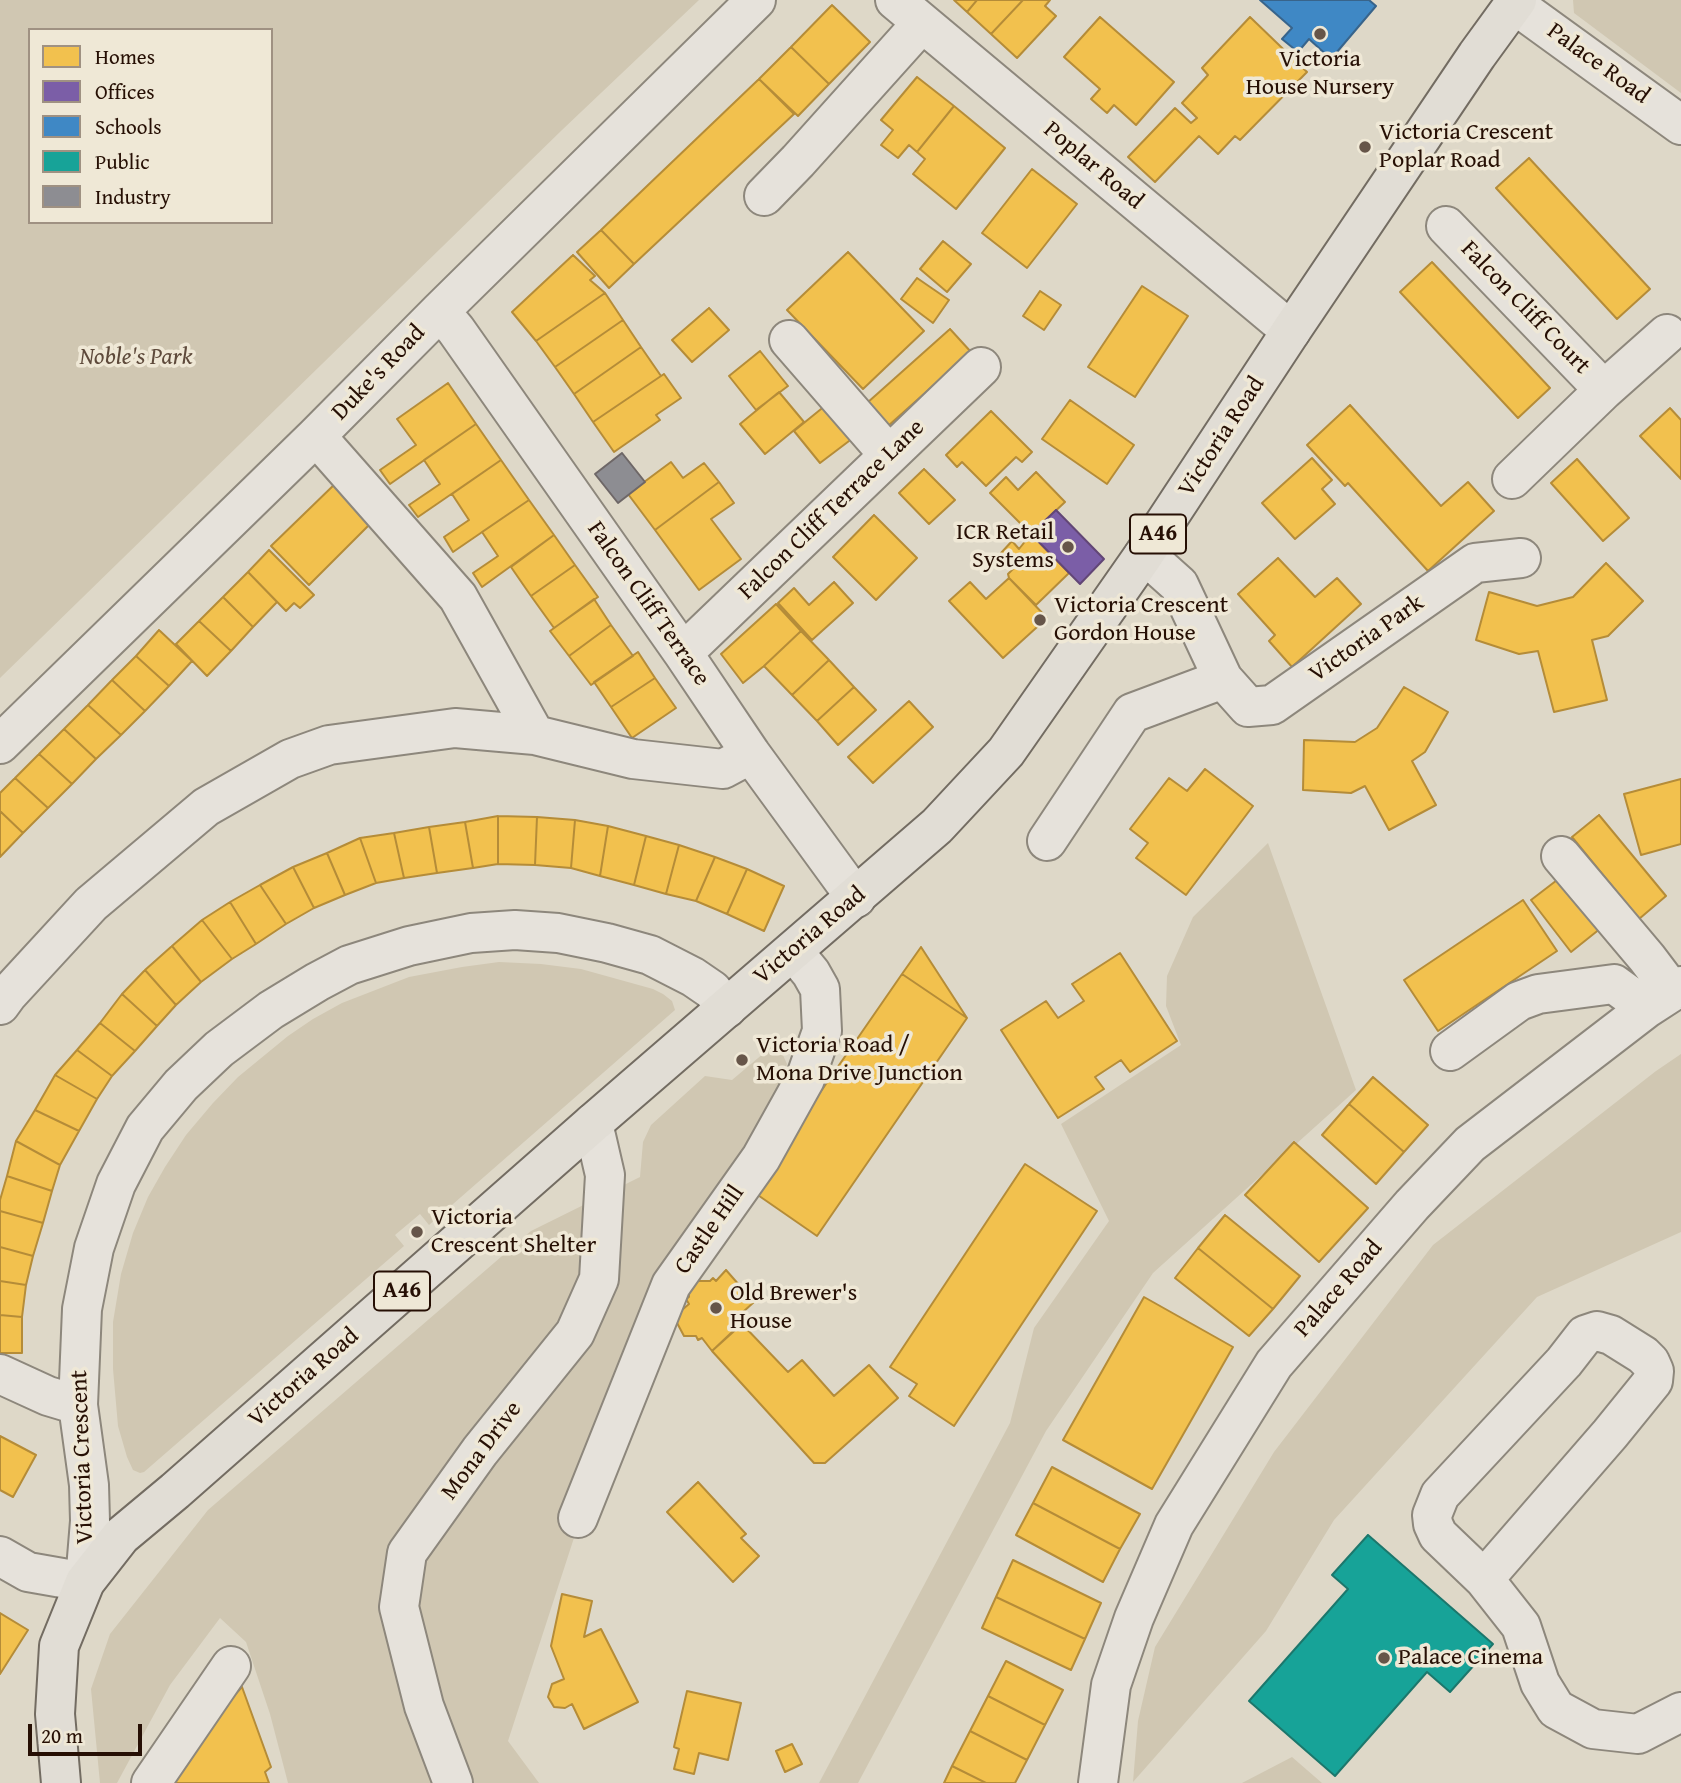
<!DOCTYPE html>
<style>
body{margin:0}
#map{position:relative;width:1681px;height:1783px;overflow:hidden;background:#ded8c8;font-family:"Gentium Book Plus",serif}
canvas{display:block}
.legend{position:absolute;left:28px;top:28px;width:245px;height:196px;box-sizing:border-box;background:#efe8d6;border:2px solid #9f9182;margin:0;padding:9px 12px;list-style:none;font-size:21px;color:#260f04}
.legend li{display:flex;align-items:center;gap:14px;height:35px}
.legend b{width:35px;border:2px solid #9f9182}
.scale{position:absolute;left:28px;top:1724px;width:114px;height:32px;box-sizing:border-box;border:4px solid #260f04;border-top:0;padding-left:9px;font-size:21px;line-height:24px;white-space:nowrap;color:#260f04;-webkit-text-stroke:5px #efe8d6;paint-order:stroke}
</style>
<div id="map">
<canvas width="1681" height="1783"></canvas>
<ul class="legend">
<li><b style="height:19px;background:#f2c14e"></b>Homes</li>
<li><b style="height:19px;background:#7b5ea7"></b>Offices</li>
<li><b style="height:19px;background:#3f88c5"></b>Schools</li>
<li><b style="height:19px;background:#17a398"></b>Public</li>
<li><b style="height:19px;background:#8d8d92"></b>Industry</li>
</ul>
<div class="scale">20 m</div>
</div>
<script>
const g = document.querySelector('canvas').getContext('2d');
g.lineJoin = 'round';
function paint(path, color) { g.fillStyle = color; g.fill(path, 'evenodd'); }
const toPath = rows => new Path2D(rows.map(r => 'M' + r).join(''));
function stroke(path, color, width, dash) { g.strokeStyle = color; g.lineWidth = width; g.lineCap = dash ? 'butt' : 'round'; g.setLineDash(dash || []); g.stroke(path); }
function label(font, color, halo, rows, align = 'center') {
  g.font = font + ' "Gentium Book Plus",serif'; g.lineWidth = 7; g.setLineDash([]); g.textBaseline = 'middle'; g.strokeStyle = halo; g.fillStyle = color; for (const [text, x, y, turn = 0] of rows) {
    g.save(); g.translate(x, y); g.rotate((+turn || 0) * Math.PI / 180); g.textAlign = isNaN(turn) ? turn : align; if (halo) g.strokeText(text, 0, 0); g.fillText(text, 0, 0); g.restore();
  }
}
paint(toPath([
 [0,0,699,0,562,130,0,678],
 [30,30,271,30,271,222,30,222],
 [1573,0,1681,0,1681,93,1574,13],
 [1268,843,1356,1090,1153,1273,1046,1431,858,1783,819,1783,1010,1423,1034,1328,1109,1221,1061,1124,1181,1045,1166,1006,1167,976,1193,917],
 [499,962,541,964,581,969,653,989,663,994,672,1001,675,1010,429,1225,420,1214,395,1235,404,1246,144,1472,140,1473,133,1470,127,1457,118,1426,113,1369,113,1322,121,1274,133,1233,148,1197,165,1167,186,1135,213,1103,238,1077,288,1036,313,1019,342,1003,409,977,462,967],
 [777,1042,787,1064,776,1104,660,1273,508,1741,539,1783,288,1783,270,1714,246,1642,220,1618,170,1685,117,1783,100,1783,91,1689,110,1634,208,1510,531,1231,640,1177,643,1142,651,1125,705,1076,732,1080],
 [1681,1054,1681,1232,1537,1297,1334,1520,1266,1631,1133,1782,1138,1721,1155,1647,1274,1452,1433,1245,1656,1071],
 [1292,1757,1322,1783,1242,1783]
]), '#d0c7b2');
const homes = toPath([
 [954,0,977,0,967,12,954,0],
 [977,0,1023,0,991,34,967,12,977,0],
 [1023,0,1050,0,1045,6,1056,16,1017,58,991,34,1023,0],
 [832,5,870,42,829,84,791,47,832,5],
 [1100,17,1174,82,1136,125,1114,105,1107,113,1091,99,1100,89,1064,57,1100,17],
 [1250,17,1307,72,1240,140,1235,136,1218,154,1199,136,1155,182,1128,157,1175,108,1191,123,1197,118,1182,103,1208,75,1202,68,1250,17],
 [791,47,829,84,798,116,759,79,791,47],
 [917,77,954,106,917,152,909,145,898,158,881,145,893,130,881,120,917,77],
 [759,79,794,114,634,264,601,230,759,79],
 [954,106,1005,148,956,209,913,174,925,159,917,152,954,106],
 [1529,158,1650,289,1617,319,1496,188,1529,158],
 [1032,169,1077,204,1027,268,982,233,1032,169],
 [601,230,634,264,609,288,577,252,601,230],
 [943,241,971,264,947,292,920,269,943,241],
 [848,252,924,331,863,389,787,310,848,252],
 [573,255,595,276,590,280,605,293,536,341,512,312,573,255],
 [1432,262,1550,388,1518,418,1400,292,1432,262],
 [917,278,949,300,933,323,901,299,917,278],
 [1142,286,1188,316,1135,397,1088,367,1142,286],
 [1040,291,1061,305,1044,330,1023,316,1040,291],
 [605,293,623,320,555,367,536,341,605,293],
 [709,308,729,330,692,362,672,340,709,308],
 [623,320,641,347,574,394,555,367,623,320],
 [950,329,971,352,888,426,867,403,950,329],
 [641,347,661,376,593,422,574,394,641,347],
 [760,351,788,386,756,410,729,376,760,351],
 [664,374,681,398,656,415,660,420,614,452,593,422,664,374],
 [448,383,476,424,390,484,380,470,416,445,397,419,448,383],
 [779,392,804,422,765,454,740,424,779,392],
 [1070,400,1134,445,1107,484,1042,439,1070,400],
 [826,405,853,438,820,463,794,431,826,405],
 [1350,405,1441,506,1468,482,1494,511,1428,571,1348,483,1345,486,1307,445,1350,405],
 [1670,408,1681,420,1681,479,1640,436,1670,408],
 [991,411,1032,452,1022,462,1016,457,986,486,962,462,957,467,946,455,991,411],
 [476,424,501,460,418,517,409,505,440,484,424,460,476,424],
 [1312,458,1332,480,1322,489,1335,504,1295,539,1262,503,1312,458],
 [1577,459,1629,518,1603,541,1551,483,1577,459],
 [501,460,529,500,453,552,444,537,469,520,452,494,501,460],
 [671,462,683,478,704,463,719,482,655,530,628,494,671,462],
 [924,469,955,500,929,524,899,493,924,469],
 [1036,472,1065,502,1031,534,990,493,1006,477,1018,490,1036,472],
 [338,481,375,519,309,585,271,546,338,481],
 [719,482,734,503,711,519,741,559,699,590,655,530,719,482],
 [529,500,554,535,482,587,473,573,498,556,482,532,529,500],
 [874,515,917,558,876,600,833,557,874,515],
 [1031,534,1069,573,1036,605,1009,578,1008,574,1015,567,1001,553,1012,541,1019,549,1031,534],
 [554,535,575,565,531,596,511,567,554,535],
 [269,550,314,595,300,608,294,603,286,611,248,572,269,550],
 [1278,558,1315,597,1337,578,1361,604,1292,667,1269,641,1275,635,1238,594,1278,558],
 [1606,563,1643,601,1608,636,1592,640,1607,700,1554,712,1538,651,1519,654,1476,640,1489,592,1537,606,1573,597,1606,563],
 [575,565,598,597,554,628,531,596,575,565],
 [248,572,277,602,253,627,223,597,248,572],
 [1009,578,1047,618,1003,658,949,601,970,582,986,599,1009,578],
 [834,582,853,603,812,640,778,603,794,588,809,605,834,582],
 [223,597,253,627,231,651,199,621,223,597],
 [594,599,611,625,569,656,550,631,594,599],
 [776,604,801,631,764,666,743,683,721,654,776,604],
 [199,621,231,651,207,676,176,644,199,621],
 [611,625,633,656,591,685,569,656,611,625],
 [159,630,192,661,169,686,136,656,159,630],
 [801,631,829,660,792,695,764,666,801,631],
 [638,652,655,678,611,707,594,682,638,652],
 [136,656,169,686,145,711,112,680,136,656],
 [829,660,854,687,817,721,792,695,829,660],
 [655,678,676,708,632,738,611,707,655,678],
 [112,680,145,711,121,735,88,705,112,680],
 [854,687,876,710,838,745,817,721,854,687],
 [1404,687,1448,712,1425,752,1412,761,1436,805,1389,830,1365,786,1351,793,1303,790,1304,740,1355,742,1377,728,1404,687],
 [909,701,933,727,873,783,848,757,909,701],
 [88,705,121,735,96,759,64,729,88,705],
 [64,729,96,759,72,784,39,754,64,729],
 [39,754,72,784,48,808,15,778,39,754],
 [1205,769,1253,806,1186,895,1136,858,1148,843,1130,829,1169,778,1187,791,1205,769],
 [15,778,48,808,23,833,0,811,0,793,15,778],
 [1681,779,1681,844,1641,855,1624,794,1681,779],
 [0,811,23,833,0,857,0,811],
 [1599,815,1666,896,1639,919,1572,837,1599,815],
 [498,816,498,864,473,868,465,822,498,816],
 [498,816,537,817,535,865,498,864,498,816],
 [537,817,575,820,571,868,535,865,537,817],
 [575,820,608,826,600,876,571,868,575,820],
 [465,822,473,868,437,873,429,827,465,822],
 [608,826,646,836,634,885,600,876,608,826],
 [429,827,437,873,404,878,394,833,429,827],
 [394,833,404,878,376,883,360,838,394,833],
 [646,836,679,845,666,894,634,885,646,836],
 [360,838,376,883,345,895,327,853,360,838],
 [679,845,715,857,696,901,666,894,679,845],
 [327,853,345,895,314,908,293,867,327,853],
 [715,857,747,869,727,914,696,901,715,857],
 [293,867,314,908,286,924,260,885,293,867],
 [747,869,784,886,764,931,727,914,747,869],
 [1561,877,1601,928,1571,952,1531,900,1561,877],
 [260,885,286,924,256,944,230,902,260,885],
 [1523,900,1557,951,1438,1031,1404,980,1523,900],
 [230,902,256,944,232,959,202,920,230,902],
 [202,920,232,959,201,982,172,946,202,920],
 [172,946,201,982,176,1005,145,970,172,946],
 [921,947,967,1018,902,974,921,947],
 [1120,953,1177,1041,1130,1072,1121,1060,1095,1077,1104,1089,1058,1118,1001,1030,1046,1001,1058,1018,1084,1001,1072,984,1120,953],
 [145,970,176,1005,157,1026,122,994,145,970],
 [902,974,967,1018,817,1236,752,1191,902,974],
 [122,994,157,1026,135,1051,100,1023,122,994],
 [100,1023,135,1051,112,1076,77,1050,100,1023],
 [77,1050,112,1076,97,1099,55,1075,77,1050],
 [55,1075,97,1099,79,1131,35,1110,55,1075],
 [1373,1077,1428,1125,1404,1152,1349,1104,1373,1077],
 [1349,1104,1404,1152,1376,1184,1322,1135,1349,1104],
 [35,1110,79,1131,60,1165,16,1141,35,1110],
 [16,1141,60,1165,52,1191,7,1176,16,1141],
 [1294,1142,1368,1208,1319,1262,1245,1195,1294,1142],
 [1025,1164,1097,1211,954,1426,909,1396,917,1384,890,1367,1025,1164],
 [7,1176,52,1191,43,1223,0,1211,0,1200,7,1176],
 [0,1211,43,1223,33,1256,0,1247,0,1211],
 [1225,1215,1300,1276,1273,1309,1198,1248,1225,1215],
 [0,1247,33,1256,26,1285,0,1281,0,1247],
 [1198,1248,1273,1309,1249,1336,1175,1278,1198,1248],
 [726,1270,754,1302,743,1312,748,1317,712,1351,702,1338,698,1340,696,1336,684,1336,676,1321,676,1315,689,1304,686,1299,689,1297,689,1292,694,1283,698,1281,710,1281,713,1278,716,1281,726,1270],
 [0,1281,26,1285,22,1317,0,1315,0,1281],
 [1144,1297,1233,1347,1152,1489,1063,1440,1144,1297],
 [0,1315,22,1317,22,1353,0,1353,0,1315],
 [742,1324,788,1372,802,1360,834,1396,869,1365,898,1398,825,1463,814,1463,712,1351,742,1324],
 [0,1436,36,1455,13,1497,0,1490,0,1436],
 [1052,1467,1140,1514,1120,1549,1033,1503,1052,1467],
 [698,1482,746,1534,741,1538,759,1556,733,1582,667,1512,698,1482],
 [1033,1503,1120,1549,1103,1582,1016,1535,1033,1503],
 [1013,1560,1101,1603,1085,1639,996,1597,1013,1560],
 [562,1594,592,1601,584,1637,601,1629,638,1702,584,1729,572,1704,565,1708,554,1707,548,1697,552,1684,564,1679,551,1646,562,1594],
 [996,1597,1085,1639,1071,1670,982,1628,996,1597],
 [0,1613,28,1630,0,1674,0,1613],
 [1006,1661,1063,1690,1045,1725,988,1696,1006,1661],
 [242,1687,271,1767,265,1772,269,1783,168,1783,200,1732,242,1687],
 [687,1691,741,1703,728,1760,699,1753,694,1774,674,1769,679,1749,674,1747,687,1691],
 [988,1696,1045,1725,1027,1760,970,1731,988,1696],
 [970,1731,1027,1760,1015,1783,986,1783,952,1766,970,1731],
 [792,1744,802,1764,785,1772,776,1751,792,1744],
 [952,1766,986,1783,944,1783,952,1766]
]);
paint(homes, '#f2c14e');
stroke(homes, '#b58c38', 2);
const offices = toPath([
 [1056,510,1104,559,1080,584,1031,534,1056,510]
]);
paint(offices, '#7b5ea7');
stroke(offices, '#624676', 2);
const schools = toPath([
 [1260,0,1369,0,1376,6,1331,59,1309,39,1298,52,1282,39,1292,28,1260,0]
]);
paint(schools, '#3f88c5');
stroke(schools, '#38648b', 2);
const public = toPath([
 [1368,1535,1493,1644,1450,1692,1427,1672,1335,1776,1249,1701,1348,1589,1332,1575,1368,1535]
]);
paint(public, '#17a398');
stroke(public, '#1c776c', 2);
const industry = toPath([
 [622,453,645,482,618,503,595,474,622,453]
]);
paint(industry, '#8d8d92');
stroke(industry, '#6e6767', 2);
const minor = toPath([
 [895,0,1291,331],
 [1514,4,1681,125],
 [764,196,798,161,922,23],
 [1446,226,1604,390,1667,334],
 [440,311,456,330,683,653,751,754,856,898],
 [789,340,889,455],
 [316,436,458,597,535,735],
 [1512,479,1604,390],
 [1143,556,1160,568,1179,585,1223,679,1248,707,1272,705,1475,563,1521,558],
 [683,653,981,367],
 [0,744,316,436,440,311,756,0],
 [1047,841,1132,713,1223,679],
 [1561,856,1647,958,1672,991],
 [0,1005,8,994,91,904,206,807,290,759,329,745,455,728,535,735,633,759,723,769,751,754],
 [1450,1051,1519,1001,1538,994,1614,984,1647,1008],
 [0,1374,48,1396,78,1405],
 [578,1518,671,1285,761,1158,805,1079,822,1031,820,989,811,973,793,951],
 [0,1556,28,1572,85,1582,90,1521,89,1485,78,1405,82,1309,94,1248,116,1184,145,1128,181,1085,219,1049,271,1010,317,982,349,965,409,946,471,933,515,930,558,933,607,943,650,955,693,977,712,990,727,1008],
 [1484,1579,1610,1434,1653,1381,1654,1371,1650,1362,1643,1355,1611,1335,1597,1331,1585,1335,1564,1362,1440,1495,1432,1515,1433,1524,1438,1535,1484,1579,1521,1626,1540,1683,1556,1709,1593,1729,1638,1734,1681,1712],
 [151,1783,231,1666],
 [453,1783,424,1706,399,1607,407,1553,480,1451,575,1333,599,1279,605,1175,593,1123],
 [1098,1783,1111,1685,1134,1618,1174,1525,1274,1364,1412,1205,1470,1144,1647,1008,1681,986]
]);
const major = toPath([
 [61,1783,55,1714,59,1646,85,1582,121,1536,175,1491,593,1123,937,826,1006,752,1143,556,1291,331,1477,55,1517,0]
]);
stroke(minor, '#8d877c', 42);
stroke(major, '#736c62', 42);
stroke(minor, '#e6e2db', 38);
stroke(major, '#e1ddd5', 38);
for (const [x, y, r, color] of [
 [1320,34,7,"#665549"],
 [1365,147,7,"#665549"],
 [1068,547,7,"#665549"],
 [1040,620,7,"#665549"],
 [742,1060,7,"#665549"],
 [417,1232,7,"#665549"],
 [716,1308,7,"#665549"],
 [1384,1658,7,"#665549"]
]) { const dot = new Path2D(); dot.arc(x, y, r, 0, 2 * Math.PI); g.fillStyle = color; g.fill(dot); stroke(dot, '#efe8d6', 2.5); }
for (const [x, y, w] of [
 [1158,534,56],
 [402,1291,56]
]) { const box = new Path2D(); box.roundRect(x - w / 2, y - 19.5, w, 39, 5); g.fillStyle = '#efe8d6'; g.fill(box); stroke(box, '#260f04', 2); }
label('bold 23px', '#260f04', null, [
 ["A46",1158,534],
 ["A46",402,1291]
]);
label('24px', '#260f04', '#efe8d6', [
 ["Victoria",1320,60,"center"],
 ["House Nursery",1320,88,"center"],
 ["Victoria Crescent",1379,133],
 ["Poplar Road",1379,161],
 ["ICR Retail",1054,533,"right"],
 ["Systems",1054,561,"right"],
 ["Victoria Crescent",1054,606],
 ["Gordon House",1054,634],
 ["Victoria Road /",756,1046],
 ["Mona Drive Junction",756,1074],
 ["Victoria",431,1218],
 ["Crescent Shelter",431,1246],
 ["Old Brewer's",730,1294],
 ["House",730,1322],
 ["Palace Cinema",1398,1658]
], 'left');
label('24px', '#260f04', '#efe8d6', [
 ["Palace Road",1598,64,36],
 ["Poplar Road",1093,166,40],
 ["Falcon Cliff Court",1525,308,46],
 ["Duke's Road",379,373,-46],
 ["Victoria Road",1222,437,-57],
 ["Falcon Cliff Terrace Lane",832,510,-44],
 ["Falcon Cliff Terrace",648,604,55],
 ["Victoria Park",1367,639,-35],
 ["Victoria Road",810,936,-40],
 ["Castle Hill",710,1230,-55],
 ["Palace Road",1339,1289,-49],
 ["Victoria Road",304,1378,-41],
 ["Mona Drive",482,1451,-53],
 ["Victoria Crescent",83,1457,-92]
]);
label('italic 24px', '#5e4a3b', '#efe8d6', [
 ["Noble's Park",136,358]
]);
</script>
